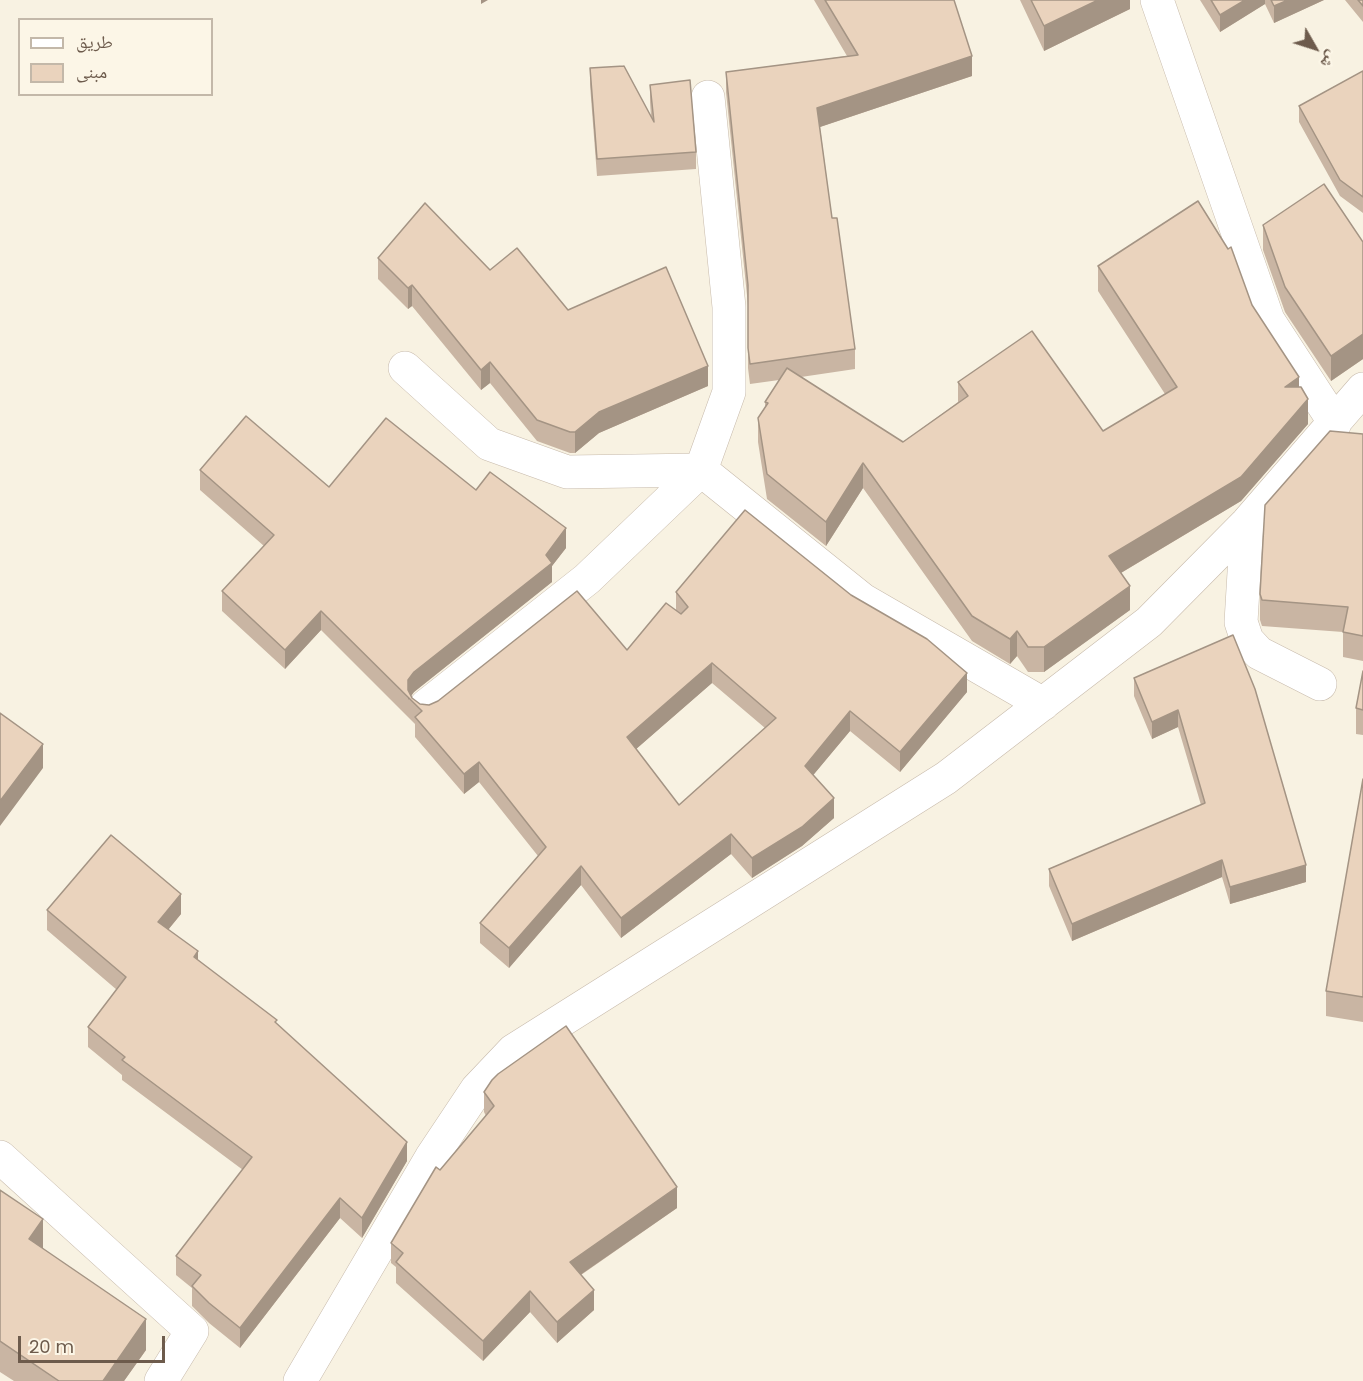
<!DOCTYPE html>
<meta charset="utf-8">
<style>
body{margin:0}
#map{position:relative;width:1363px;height:1381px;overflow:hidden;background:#f8f2e2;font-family:Poppins,"Noto Naskh Arabic",sans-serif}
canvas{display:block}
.legend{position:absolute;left:18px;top:18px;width:195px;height:78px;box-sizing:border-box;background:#fcf6e7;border:2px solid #c3b8a9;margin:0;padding:8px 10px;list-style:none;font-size:18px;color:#6d5b4c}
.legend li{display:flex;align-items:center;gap:12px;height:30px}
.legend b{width:30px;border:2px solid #c3b8a9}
.north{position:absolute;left:1285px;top:18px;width:60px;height:60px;-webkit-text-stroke:4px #fcf6e7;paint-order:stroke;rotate:129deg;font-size:16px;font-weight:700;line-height:24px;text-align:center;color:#6d5b4c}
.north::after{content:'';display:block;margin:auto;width:21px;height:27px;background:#6d5b4c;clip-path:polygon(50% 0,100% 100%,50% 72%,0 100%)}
.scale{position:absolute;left:18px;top:1336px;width:147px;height:27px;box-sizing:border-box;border:3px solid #6d5b4c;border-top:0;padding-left:8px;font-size:18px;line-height:21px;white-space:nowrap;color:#6d5b4c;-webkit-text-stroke:4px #fcf6e7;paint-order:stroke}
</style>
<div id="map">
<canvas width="1363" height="1381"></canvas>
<ul class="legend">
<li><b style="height:8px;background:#fff"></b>طريق</li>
<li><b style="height:16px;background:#ead3bd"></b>مبنى</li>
</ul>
<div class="north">ش</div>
<div class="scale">20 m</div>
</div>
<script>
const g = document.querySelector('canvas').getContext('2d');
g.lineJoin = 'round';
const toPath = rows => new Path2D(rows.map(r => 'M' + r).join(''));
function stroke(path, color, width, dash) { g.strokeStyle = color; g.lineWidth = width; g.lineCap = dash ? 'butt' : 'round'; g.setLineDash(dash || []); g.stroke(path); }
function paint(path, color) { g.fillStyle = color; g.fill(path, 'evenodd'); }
const minor = toPath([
 [1157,0,1268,320,1335,423],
 [405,368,489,444,567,472,701,470,863,600,1043,704],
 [1247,523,1241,622,1247,640,1259,653,1320,684],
 [426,706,587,579,701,470,729,392,729,307,708,97],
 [0,1157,192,1331,161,1381],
 [300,1381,431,1158,477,1089,513,1051,946,778,1149,622,1247,523,1363,389]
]);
stroke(minor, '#c7baab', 34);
stroke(minor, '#fff', 33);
paint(toPath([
 [814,0,954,0,972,76,820,127,832,218,855,349,855,369,801,377,903,442,958,402,958,382,1103,431,1165,394,1098,291,1098,266,1252,305,1299,387,1308,424,1241,501,1121,573,1130,610,1044,672,1028,672,1017,656,1010,664,972,641,863,488,826,546,767,499,758,442,758,418,765,407,765,402,779,380,750,384,748,368,748,305,726,92,726,72,847,56],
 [1020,0,1130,0,1130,9,1044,51],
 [1200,0,1324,0,1274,23,1265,4,1220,32],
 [1345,0,1363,0,1363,22],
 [590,68,651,117,650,102,650,85,696,152,696,169,597,176,590,85],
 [1363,71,1363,213,1340,196,1299,122,1299,106],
 [1263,225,1363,242,1363,359,1331,381,1285,312,1263,250],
 [378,258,490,270,568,310,708,386,599,433,575,453,570,453,537,441,490,383,481,390,412,306,408,309,378,279],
 [1363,434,1363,661,1343,657,1343,632,1262,626,1260,620,1260,594],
 [200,470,329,487,476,490,566,548,552,566,552,582,414,692,411,696,412,698,420,704,429,705,627,650,676,610,676,592,967,692,900,772,850,731,813,775,834,818,802,846,752,878,731,854,621,938,581,885,509,968,480,943,480,923,538,856,479,782,464,794,415,737,415,724,321,630,285,669,222,611,222,591,264,546,200,490],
 [712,683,765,728,679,805,636,749],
 [1233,635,1306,882,1230,904,1222,877,1072,941,1049,886,1049,869,1201,805,1178,727,1152,739,1134,696,1134,678],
 [1363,671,1363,735,1356,734,1356,708],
 [1363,779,1363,1022,1326,1016,1326,991],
 [47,910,181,914,168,930,198,960,277,1024,407,1161,362,1238,340,1218,240,1348,209,1323,192,1306,192,1288,176,1275,176,1256,243,1170,122,1080,122,1075,88,1047,88,1027,117,990,47,930],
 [484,1092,677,1208,581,1275,594,1310,557,1343,530,1312,483,1361,396,1283,396,1267,391,1263,391,1243,440,1170,486,1116,484,1112],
 [0,1190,43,1249,146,1350,124,1381,14,1381,0,1372]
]), '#c9b5a3');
paint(toPath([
 [481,0,488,0,481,4],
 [1098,0,1130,0,1130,9,1044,51,1044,26],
 [1245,0,1265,0,1265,4,1220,32,1220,15],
 [1288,0,1324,0,1274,23,1274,6],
 [972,56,972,76,817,128,817,108],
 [412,285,412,306,408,309,408,288],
 [1363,334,1363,359,1331,381,1331,356],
 [490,362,490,383,481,390,481,370],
 [708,366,708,386,599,433,575,453,575,432,599,412],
 [1299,377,1299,402,1285,387],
 [1308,399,1308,424,1241,501,1109,580,1109,556],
 [863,463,863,488,826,546,826,522],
 [566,528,566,548,552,566,552,582,414,692,408,700,408,680,414,672,546,555],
 [1130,586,1130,610,1044,672,1044,647],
 [321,611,321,630,285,669,285,650],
 [1017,631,1017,656,1010,664,1010,639],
 [712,663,712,683,627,757,627,737],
 [967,673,967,692,900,772,900,752],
 [1178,710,1178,727,1152,739,1152,722],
 [850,711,850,731,805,785,805,766],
 [43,744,43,768,0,826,0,801],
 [479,762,479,782,464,794,464,774],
 [834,798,834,818,802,846,752,878,752,858],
 [731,834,731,854,621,938,621,918],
 [1222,860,1222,877,1072,941,1072,924],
 [1306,865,1306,882,1230,904,1230,887],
 [581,866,581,885,509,968,509,948],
 [181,894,181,914,158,942,158,922],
 [198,951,198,971,194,957],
 [407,1142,407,1161,362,1238,362,1218],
 [677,1187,677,1208,570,1282,570,1262],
 [340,1198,340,1218,240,1348,240,1328],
 [43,1219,43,1250,29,1239],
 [594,1290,594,1310,557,1343,557,1322],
 [530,1291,530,1312,483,1361,483,1341],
 [146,1319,146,1350,124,1381,103,1381]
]), '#a49484');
const building = toPath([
 [825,0,954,0,972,56,817,108,832,218,837,218,855,349,750,364,748,348,748,285,726,72,858,55,825,0],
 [1031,0,1098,0,1044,26,1031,0],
 [1211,0,1245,0,1220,15,1211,0],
 [1271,0,1288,0,1274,6,1271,0],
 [1358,0,1363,0,1363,6,1358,0],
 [624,66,654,122,650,85,690,80,696,152,597,159,590,68,624,66],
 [1363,71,1363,197,1340,180,1299,106,1363,71],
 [1324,184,1363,242,1363,334,1331,356,1285,287,1263,225,1324,184],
 [1198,201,1228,249,1231,247,1252,305,1299,377,1285,387,1301,387,1308,399,1241,477,1109,556,1130,586,1044,647,1028,647,1017,631,1010,639,972,616,863,463,826,522,767,474,758,418,768,403,765,402,787,368,903,442,968,396,958,382,1032,331,1103,431,1177,387,1098,266,1198,201],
 [425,203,490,270,517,248,568,310,666,267,708,366,599,412,575,432,570,432,537,420,490,362,481,370,412,285,408,288,378,258,425,203],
 [246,416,329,487,386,418,476,490,490,472,566,528,546,555,552,563,414,672,408,680,408,690,412,698,420,704,429,705,438,701,577,591,627,650,666,603,681,614,688,607,676,592,745,510,851,595,927,639,967,673,900,752,850,711,805,766,834,798,802,827,752,858,731,834,621,918,581,866,509,948,480,923,546,847,479,762,464,774,415,717,422,711,321,611,285,650,222,591,274,535,200,470,246,416],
 [712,663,776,718,679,805,627,737,712,663],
 [1330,431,1363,434,1363,636,1343,632,1348,607,1262,600,1260,594,1265,505,1330,431],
 [1233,635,1255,689,1306,865,1230,887,1222,860,1072,924,1049,869,1205,803,1178,710,1152,722,1134,678,1233,635],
 [1363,671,1363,710,1356,708,1363,671],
 [0,713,43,744,0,801,0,713],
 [1363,779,1363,997,1326,991,1363,779],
 [111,835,181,894,158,922,198,951,194,957,277,1020,275,1022,407,1142,362,1218,340,1198,240,1328,209,1303,192,1286,201,1275,176,1256,252,1157,122,1060,125,1057,88,1027,126,977,47,910,111,835],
 [566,1026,677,1187,570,1262,594,1290,557,1322,530,1291,483,1341,396,1262,403,1253,391,1243,436,1167,440,1170,494,1106,484,1092,492,1080,498,1074,566,1026],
 [0,1190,43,1219,29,1239,146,1319,103,1381,59,1381,0,1341,0,1190]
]);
paint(building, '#ead3bd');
stroke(building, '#a49484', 1.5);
</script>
